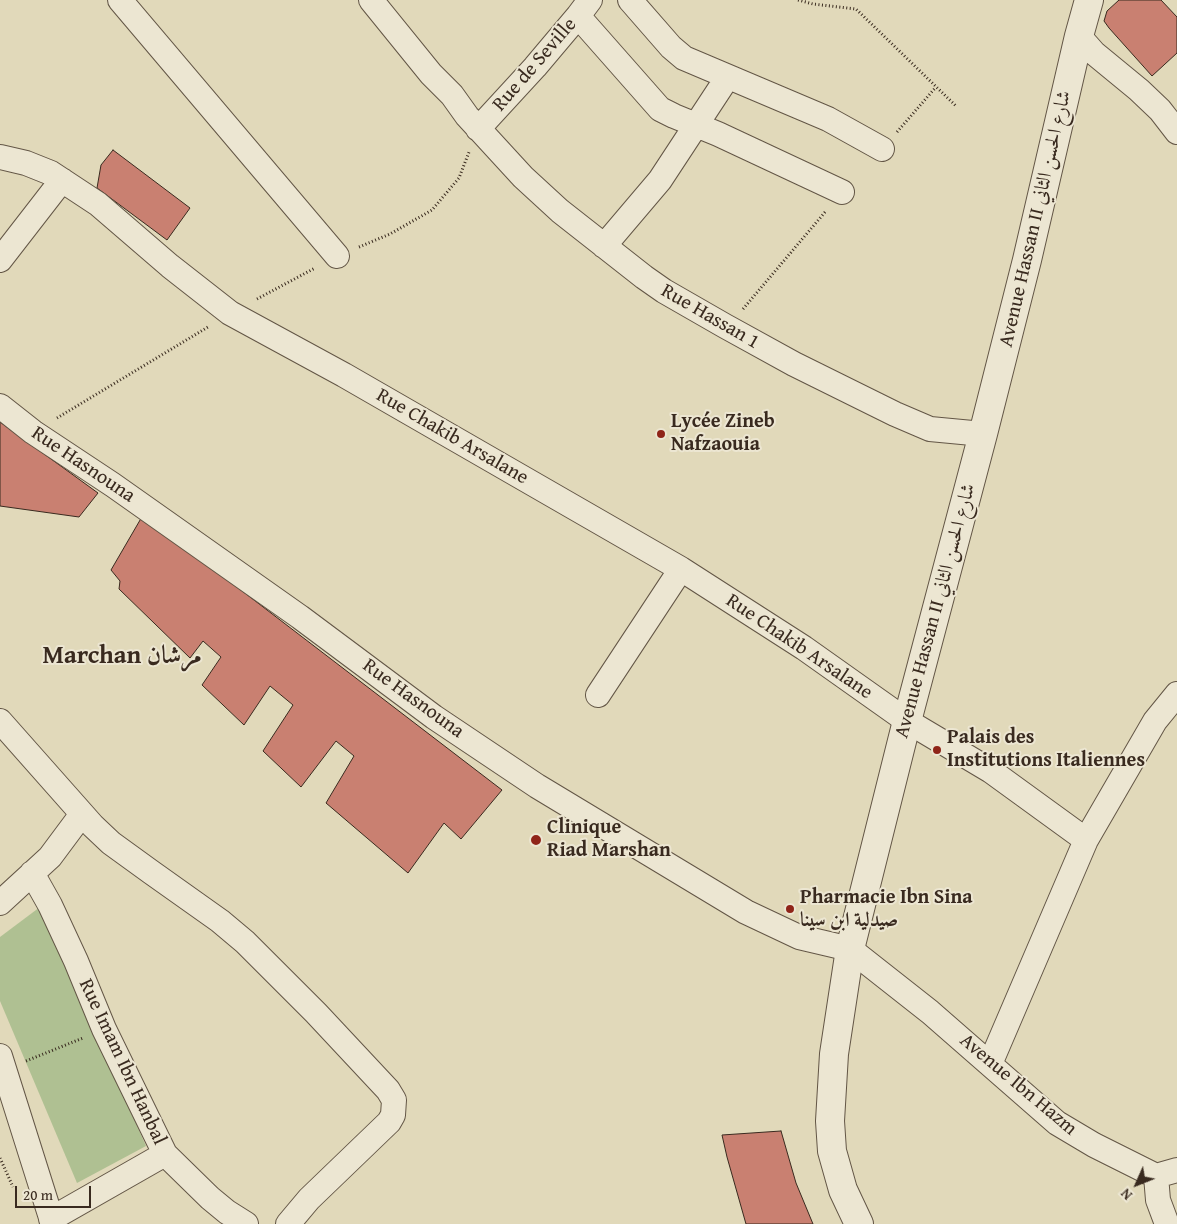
<!DOCTYPE html>
<meta charset="utf-8">
<style>
body{margin:0}
#map{position:relative;width:1177px;height:1224px;overflow:hidden;background:#e1d9ba;font-family:"Gentium Book Plus",serif}
canvas{display:block}
.north{position:absolute;left:1112px;top:1159px;width:50px;height:50px;-webkit-text-stroke:4px #ece6d2;paint-order:stroke;rotate:226deg;font-size:14px;font-weight:700;line-height:20px;text-align:center;color:#392a1f}
.north::after{content:'';display:block;margin:auto;width:18px;height:22px;background:#392a1f;clip-path:polygon(50% 0,100% 100%,50% 72%,0 100%)}
.scale{position:absolute;left:15px;top:1186px;width:76px;height:22px;box-sizing:border-box;border:2px solid #392a1f;border-top:0;padding-left:6px;font-size:15px;line-height:18px;white-space:nowrap;color:#392a1f;-webkit-text-stroke:4px #ece6d2;paint-order:stroke}
</style>
<div id="map">
<canvas width="1177" height="1224"></canvas>
<div class="north">N</div>
<div class="scale">20 m</div>
</div>
<script>
const g = document.querySelector('canvas').getContext('2d');
g.lineJoin = 'round';
function paint(path, color) { g.fillStyle = color; g.fill(path, 'evenodd'); }
const toPath = rows => new Path2D(rows.map(r => 'M' + r).join(''));
function stroke(path, color, width, dash) { g.strokeStyle = color; g.lineWidth = width; g.lineCap = dash ? 'butt' : 'round'; g.setLineDash(dash || []); g.stroke(path); }
function label(font, color, halo, rows, align = 'center') {
  g.font = font + ' "Gentium Book Plus",Amiri,serif'; g.lineWidth = 4; g.setLineDash([]); g.textBaseline = 'middle'; g.strokeStyle = halo; g.fillStyle = color; for (const [text, x, y, turn = 0] of rows) {
    g.save(); g.translate(x, y); g.rotate((+turn || 0) * Math.PI / 180); g.textAlign = isNaN(turn) ? turn : align; if (halo) g.strokeText(text, 0, 0); g.fillText(text, 0, 0); g.restore();
  }
}
paint(toPath([
 [40,907,146,1146,77,1183,0,1001,0,937]
]), '#afc092');
const building = toPath([
 [1119,0,1161,0,1177,17,1177,53,1152,76,1109,28,1104,21,1107,11,1119,0],
 [113,150,190,208,167,240,97,188,101,165,113,150],
 [0,422,98,493,79,517,0,506,0,422],
 [143,515,502,790,461,839,444,823,408,873,326,803,354,756,336,741,301,787,263,751,293,705,270,686,244,725,202,685,221,657,203,641,190,658,119,589,120,581,111,570,143,515],
 [781,1131,796,1183,813,1224,746,1224,727,1157,722,1135,781,1131]
]);
paint(building, '#c98071');
stroke(building, '#392a1f', 1);
const minor = toPath([
 [120,0,337,256],
 [371,0,431,74,452,95,467,116,523,177,560,211,644,277,664,291,725,326,794,364,895,414,930,429,983,434],
 [630,0,671,47,684,58,828,119,882,149],
 [578,16,660,109,674,116,718,134,842,192],
 [1079,36,1094,53,1139,90,1160,110,1177,132],
 [478,129,535,67,578,16,590,0],
 [0,157,26,163,51,173,98,204,170,266,230,313,344,375,681,569,804,648,907,721,991,771,1086,840],
 [604,246,660,180,727,78],
 [0,260,62,180],
 [0,406,33,432,113,485,300,617,434,717,537,786,746,912,799,937,850,949,930,1012,1057,1123,1094,1145,1156,1176],
 [598,695,681,569],
 [0,721,93,826,111,843,151,872,220,921,245,942,316,1013,388,1090,394,1100,393,1115,389,1122,309,1199,288,1224],
 [32,873,50,905,76,961,104,1029,165,1154,210,1198,227,1212,246,1224],
 [0,903,50,857,82,814],
 [0,1056,53,1224],
 [990,1064,1086,840,1155,721,1177,694],
 [1156,1176,1158,1200,1167,1224],
 [1156,1176,1177,1170],
 [51,1219,165,1154]
]);
const tertiary = toPath([
 [859,1224,843,1190,832,1151,830,1121,834,1054,850,949,907,721,983,434,1027,260,1079,36,1089,0]
]);
stroke(minor, '#635646', 26);
stroke(tertiary, '#635646', 30);
stroke(toPath([
 [798,0,813,4,856,9,956,106],
 [897,132,936,87],
 [359,247,390,234,432,210,459,178,469,152],
 [257,299,315,268],
 [743,309,826,211],
 [57,418,208,327],
 [26,1061,83,1038],
 [0,1158,13,1187]
]), '#392a1f', 3, [1, 2.5]);
stroke(minor, '#ece6d2', 24);
stroke(tertiary, '#ece6d2', 28);
for (const [x, y, r, color] of [
 [661,434,5,"#8f2418"],
 [937,750,5,"#8f2418"],
 [536,840,6,"#8f2418"],
 [790,909,5,"#8f2418"]
]) { const dot = new Path2D(); dot.arc(x, y, r, 0, 2 * Math.PI); g.fillStyle = color; g.fill(dot); stroke(dot, '#ece6d2', 2); }
label('20px', '#392a1f', '#ece6d2', [
 ["Rue de Seville",535,65,-49],
 ["Avenue Hassan II شارع الحسن الثاني",1036,219,-77],
 ["Rue Hassan 1",710,317,30],
 ["Rue Chakib Arsalane",452,437,30],
 ["Rue Hasnouna",83,465,34],
 ["Avenue Hassan II شارع الحسن الثاني",936,611,-75],
 ["Rue Chakib Arsalane",799,647,34],
 ["Rue Hasnouna",413,699,36],
 ["Rue Imam Ibn Hanbal",122,1062,65],
 ["Avenue Ibn Hazm",1018,1085,40]
]);
label('bold 20px', '#392a1f', '#ece6d2', [
 ["Lycée Zineb",671,422],
 ["Nafzaouia",671,445],
 ["Palais des",947,738],
 ["Institutions Italiennes",947,761],
 ["Clinique",547,828],
 ["Riad Marshan",547,851],
 ["Pharmacie Ibn Sina",800,898],
 ["صيدلية ابن سينا",800,921]
], 'left');
label('bold 25px', '#392a1f', '#ece6d2', [
 ["Marchan مرشان",122,657]
]);
</script>
